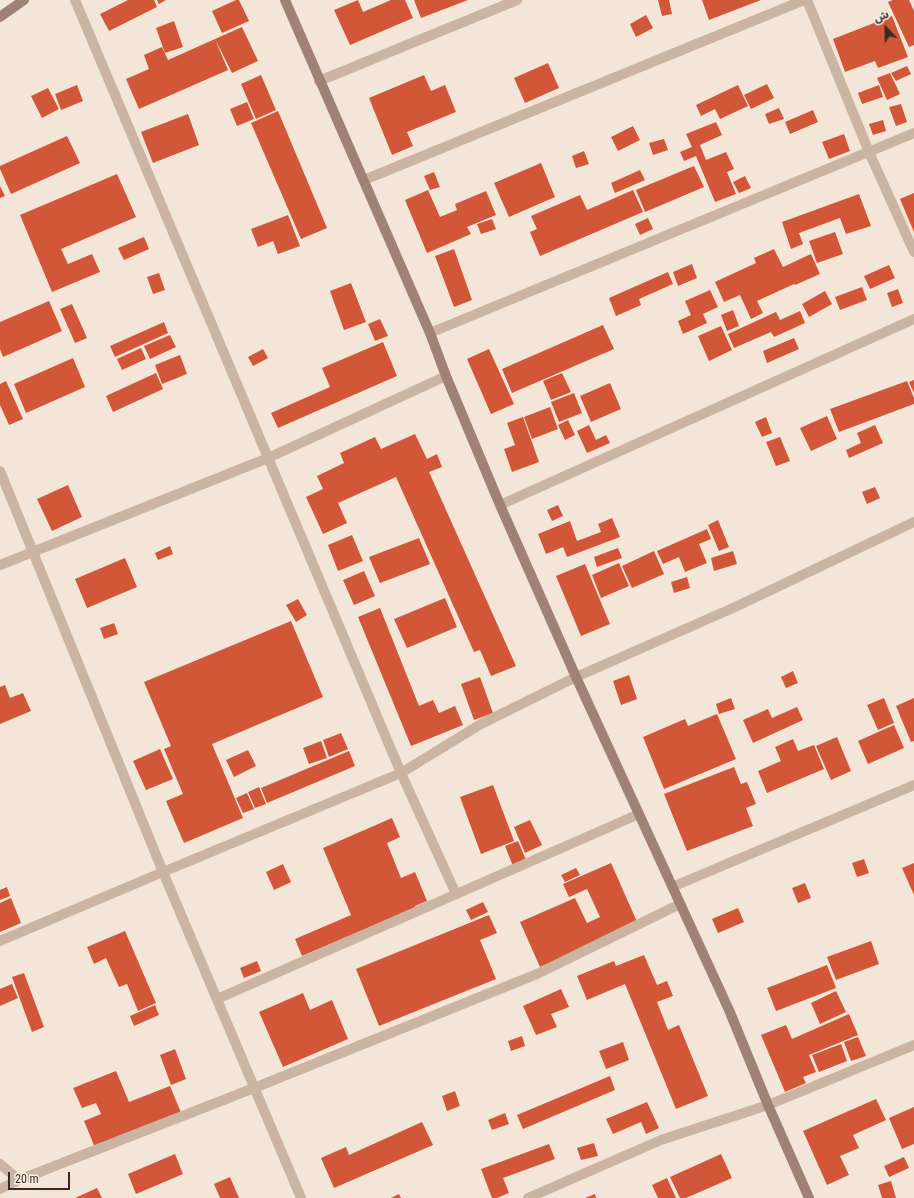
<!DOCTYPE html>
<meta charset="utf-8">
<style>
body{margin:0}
#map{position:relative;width:914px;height:1198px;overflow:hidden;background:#f3e5d8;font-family:"Roboto Condensed","Noto Sans Arabic",sans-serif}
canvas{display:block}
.north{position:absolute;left:866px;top:8px;width:40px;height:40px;-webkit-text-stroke:3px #fbf0e4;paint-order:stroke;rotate:338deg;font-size:11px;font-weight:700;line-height:16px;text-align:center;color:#372a26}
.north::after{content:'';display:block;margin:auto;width:14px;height:18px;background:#372a26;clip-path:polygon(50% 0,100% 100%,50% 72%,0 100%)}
.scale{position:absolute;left:8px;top:1172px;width:62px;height:18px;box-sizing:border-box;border:2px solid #372a26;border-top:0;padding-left:5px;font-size:12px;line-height:14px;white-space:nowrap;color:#372a26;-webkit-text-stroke:3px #fbf0e4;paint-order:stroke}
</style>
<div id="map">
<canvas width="914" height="1198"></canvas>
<div class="north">ش</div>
<div class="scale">20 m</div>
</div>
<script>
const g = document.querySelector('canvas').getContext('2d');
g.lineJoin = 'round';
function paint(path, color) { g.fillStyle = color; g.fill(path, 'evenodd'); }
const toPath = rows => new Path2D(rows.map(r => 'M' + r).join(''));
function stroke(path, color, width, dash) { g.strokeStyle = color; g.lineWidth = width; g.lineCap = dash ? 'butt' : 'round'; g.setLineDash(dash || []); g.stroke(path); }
paint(toPath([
 [128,0,154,0,157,7,109,31,100,14],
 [157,0,166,0,159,4],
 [236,0,239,0,249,21,222,33,212,11],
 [358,0,363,12,391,0,405,0,413,18,350,45,334,10],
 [414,0,468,0,421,18],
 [658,0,669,0,672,14,662,16],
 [702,0,761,0,709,20],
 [893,0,909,0,914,11,914,45,909,47,888,2],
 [646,15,653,28,636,37,630,24],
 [892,16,908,57,878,68,875,61,845,72,833,39],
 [174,21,183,47,165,53,156,28],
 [242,27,258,61,232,73,215,39],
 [215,39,228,70,139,109,126,79,149,69,144,55,162,47,168,60],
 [548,63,559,88,525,103,514,78],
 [907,66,911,74,896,81,891,73],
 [890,73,900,94,887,100,877,78],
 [261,75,276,110,256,119,241,84],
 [424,75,431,91,445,85,456,112,407,132,413,146,392,155,369,98],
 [767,84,774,98,751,109,744,95],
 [77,85,83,101,61,110,55,94],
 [738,85,748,106,720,119,715,109,701,116,696,105],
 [879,85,883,97,862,104,858,93],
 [48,88,59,109,42,118,31,96],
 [247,102,254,119,237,126,230,109],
 [901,104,907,122,896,126,889,107],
 [779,108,784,119,769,124,765,114],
 [813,110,818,122,790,134,785,122],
 [278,111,327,228,301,239,251,123],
 [188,114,199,145,153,163,141,132],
 [883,120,886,131,873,135,869,124],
 [716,122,722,135,700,145,706,160,726,152,734,169,727,172,736,194,715,202,696,156,684,161,680,152,692,147,686,134],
 [633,126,640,140,618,151,611,137],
 [844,134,850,151,829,159,822,142],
 [67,136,80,163,11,194,0,169,0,166],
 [664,139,668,150,653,155,649,143],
 [584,151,589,164,576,168,572,156],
 [541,163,555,197,509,217,494,183],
 [694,166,704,187,645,212,636,190],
 [640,170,645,180,615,193,611,183],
 [434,172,440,187,430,190,424,176],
 [117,174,136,217,61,249,68,264,92,254,100,272,52,292,20,215],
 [745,176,751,188,739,193,733,182],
 [0,186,5,196,0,198],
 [428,190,440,217,457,210,455,204,486,191,496,215,467,227,471,234,427,253,405,200],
 [633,190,643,212,540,256,530,232,537,229,531,216,580,195,587,210],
 [914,193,914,232,900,199],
 [859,194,871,226,846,234,840,218,799,233,803,244,791,249,782,222],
 [288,215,300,246,278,254,273,241,258,247,251,229],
 [648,218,653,229,640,235,635,224],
 [492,219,496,229,481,234,477,224],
 [835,232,843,254,817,263,809,241],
 [144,237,149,249,124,260,118,248],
 [454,249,472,300,454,307,435,256],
 [774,249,783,267,811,254,820,274,795,285,794,284,757,301,763,313,751,319,740,295,724,302,715,282,756,263,754,258],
 [692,264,697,278,678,286,673,272],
 [889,265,895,278,870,289,864,276],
 [668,272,673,284,639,299,641,305,616,316,609,298],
 [159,273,165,290,153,294,147,277],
 [351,283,366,322,344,330,330,291],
 [862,287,867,300,840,310,835,297],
 [898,289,903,303,892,307,887,293],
 [710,290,718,307,703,314,707,323,683,334,678,321,691,315,685,301],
 [825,291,832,304,809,317,802,304],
 [49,301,62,331,3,357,0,349,0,322],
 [72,304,87,338,75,343,60,309],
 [733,310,739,326,727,331,721,315],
 [800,311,805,323,774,337,771,332,734,348,728,334,776,312,780,320],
 [380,319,388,336,375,341,368,324],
 [164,322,168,333,115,357,110,346],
 [603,325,614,349,512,393,502,369],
 [721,326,732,350,709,361,698,336],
 [170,335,176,347,150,359,144,346],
 [794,338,799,349,767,363,763,351],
 [383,342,397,376,278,428,271,413,330,387,322,368],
 [141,348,146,359,122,370,117,359],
 [263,349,268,358,253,366,248,357],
 [489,349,514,404,491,414,467,359],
 [180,355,187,374,162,384,155,365],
 [73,358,85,387,26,413,14,384],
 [156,373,163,389,113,412,106,396],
 [562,373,571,392,551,400,543,381],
 [914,380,914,393,909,382],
 [6,381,23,419,9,425,0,405,0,384],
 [907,381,914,398,914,404,839,432,830,409],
 [610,383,621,409,591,422,580,396],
 [574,393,582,413,559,422,551,402],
 [550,407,558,429,532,439,524,417],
 [827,416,837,439,811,451,800,428],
 [523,417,539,462,512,472,504,449,515,445,507,423],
 [766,417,772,433,762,437,755,422],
 [568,420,575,435,565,440,558,425],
 [589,425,596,440,606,435,610,443,587,453,577,431],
 [875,425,883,443,849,458,846,450,861,443,857,433],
 [415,434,427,459,437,454,442,467,429,472,516,666,491,676,480,650,474,652,396,477,338,503,347,523,323,534,306,497,323,489,317,476,344,463,340,453,375,437,381,449],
 [780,437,790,461,776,466,766,442],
 [68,485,82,517,52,531,37,499],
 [875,487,880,498,867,504,862,492],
 [558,505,563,516,552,521,547,510],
 [612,518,620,537,567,557,563,547,546,554,538,534,570,521,577,541,601,532,598,524],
 [718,520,729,547,719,551,708,525],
 [707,529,711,539,699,544,707,563,685,572,679,557,663,564,657,551],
 [352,535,363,561,338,571,328,545],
 [419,538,430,564,380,583,369,557],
 [170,546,173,554,158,560,155,553],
 [618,548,622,558,597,567,594,557],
 [654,551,664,574,632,588,622,566],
 [733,551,737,564,714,571,711,558],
 [125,558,137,587,87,608,75,579],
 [619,563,629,586,601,598,592,575],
 [585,564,610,624,581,636,556,576],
 [364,571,375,596,354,605,343,580],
 [687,577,690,588,674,593,671,582],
 [445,598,457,627,407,648,394,619],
 [298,599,307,615,296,622,286,605],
 [380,608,419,706,433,700,439,713,455,706,463,725,411,746,358,617],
 [291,621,323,697,212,744,243,818,184,843,166,801,183,794,164,749,171,746,144,682],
 [114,623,118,634,104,639,100,628],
 [793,671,798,683,786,688,781,677],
 [629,675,637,699,621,705,613,681],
 [480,677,493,713,474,720,461,684],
 [5,685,10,698,23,693,31,711,0,724,0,687],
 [731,698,735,709,719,714,716,704],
 [884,698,894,723,878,730,867,705],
 [914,698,914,741,911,742,896,706],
 [797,707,803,720,753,743,743,720,768,709,772,718],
 [717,714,736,759,664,789,643,737,685,719,688,726],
 [894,725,904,748,868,764,858,741],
 [341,733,348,749,329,757,323,740],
 [837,737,851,771,831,780,816,746],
 [793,739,798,751,814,745,824,769,767,793,758,771,781,761,775,747],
 [321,741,327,758,309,764,303,748],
 [160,749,173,779,146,790,133,761],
 [248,750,256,766,234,777,226,760],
 [349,751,355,766,267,803,261,788],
 [734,767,741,784,747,782,756,804,746,808,753,826,687,851,664,794],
 [493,785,514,841,481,854,460,797],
 [259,787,266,804,255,808,248,792],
 [247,793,254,809,243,813,236,798],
 [392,818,400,837,387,843,401,878,415,872,427,901,415,906,417,910,358,932,302,956,295,939,351,915,323,848],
 [530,820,542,845,525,853,514,827],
 [518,841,526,860,513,866,505,846],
 [864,859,869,873,857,877,852,863],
 [611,863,638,924,540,967,520,922,575,898,587,923,600,917,587,889,569,897,563,884],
 [914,863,914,895,902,868],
 [283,864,291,882,274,890,266,872],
 [576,868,580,875,565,882,561,875],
 [805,883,811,898,798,903,792,888],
 [7,887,10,896,0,900,0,890],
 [11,898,21,923,0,932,0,903],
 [483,902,488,912,471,920,466,910],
 [738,908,744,922,718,933,712,919],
 [489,915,497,933,480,940,496,979,379,1026,356,969],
 [125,931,156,1003,138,1011,127,984,119,987,106,958,94,964,87,947],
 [871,941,879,964,836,980,827,957],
 [644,955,657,985,667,981,673,996,657,1002,668,1030,679,1025,708,1096,676,1109,625,984,587,1000,577,976,614,961,616,966],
 [257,961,261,971,244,978,240,968],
 [827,965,836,988,776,1011,767,988],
 [24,973,44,1027,32,1032,12,977],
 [12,984,18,998,0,1006,0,989],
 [561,989,569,1007,551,1014,557,1027,536,1035,523,1006],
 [836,991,846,1012,820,1024,811,1003],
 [303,993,310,1010,332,1000,348,1039,283,1067,259,1012],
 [155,1005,159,1015,134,1026,130,1016],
 [849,1014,858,1035,809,1055,816,1072,803,1077,806,1083,785,1092,761,1035,786,1025,792,1039],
 [522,1036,525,1046,511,1051,508,1041],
 [858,1037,866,1056,851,1061,844,1042],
 [623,1042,629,1060,606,1069,599,1051],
 [841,1044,847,1061,819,1072,812,1055],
 [175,1049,186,1079,171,1085,160,1055],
 [116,1071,129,1102,170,1086,182,1115,96,1150,84,1121,101,1114,96,1103,82,1108,73,1088],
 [610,1076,615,1090,523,1129,517,1115],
 [455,1091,460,1106,447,1111,442,1096],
 [876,1099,886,1120,853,1135,859,1148,840,1156,849,1175,827,1185,803,1131],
 [647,1102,659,1128,646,1134,641,1122,613,1134,606,1119],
 [914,1107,914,1144,902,1149,889,1118],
 [505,1113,509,1124,492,1130,488,1120],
 [422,1122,433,1145,334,1188,321,1158,346,1147,349,1155],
 [594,1143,598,1156,581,1160,577,1148],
 [549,1144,555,1159,503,1178,509,1193,497,1198,492,1198,481,1169],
 [175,1154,183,1174,136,1194,128,1174],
 [721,1154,732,1178,686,1198,680,1198,670,1177],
 [904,1157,909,1168,889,1177,884,1166],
 [230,1177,239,1198,220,1198,214,1184],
 [667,1178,676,1198,658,1198,652,1185],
 [891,1181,896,1198,882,1198,878,1185],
 [97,1188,102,1198,75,1198],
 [399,1194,401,1198,391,1198],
 [595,1194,596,1198,585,1198]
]), '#d15738');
stroke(toPath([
 [75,0,401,773,456,894],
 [807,0,869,152,914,252],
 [319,81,517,0],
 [364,180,804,0],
 [430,333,914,133],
 [0,471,163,872,301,1198],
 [500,505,914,319],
 [0,565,268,458,446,376],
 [672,887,914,785],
 [0,941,163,872,401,773,481,724,576,677,733,608,914,522],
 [217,999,639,814],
 [0,1164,19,1180],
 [0,1189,19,1180,254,1088,537,974,680,904],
 [528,1198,661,1140,768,1105,914,1045]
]), '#ccb4a3', 10);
stroke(toPath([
 [285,0,430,333,446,376,500,505,576,677,729,1010,768,1105,809,1198],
 [0,17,24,0]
]), '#a08274', 10);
</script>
